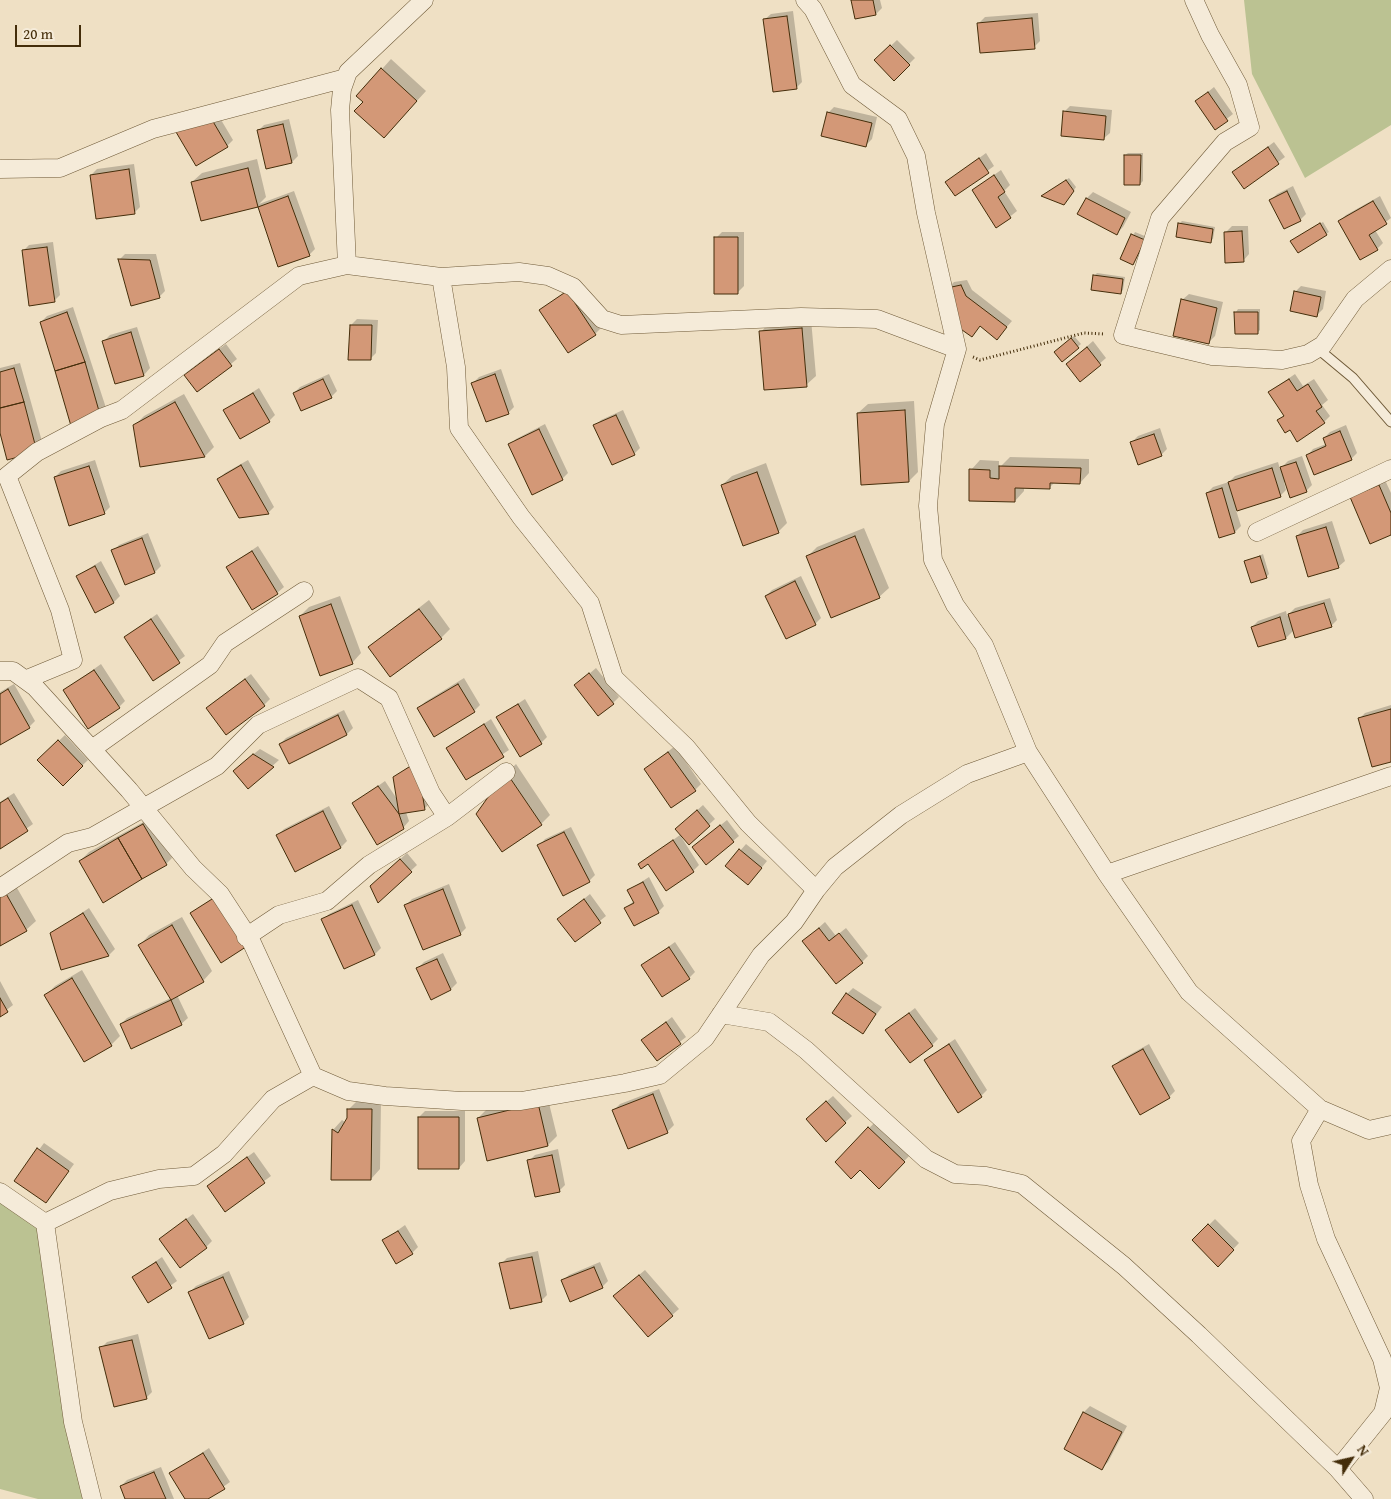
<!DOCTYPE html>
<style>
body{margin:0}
#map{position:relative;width:1391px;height:1499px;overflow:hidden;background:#efe0c4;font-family:"Gentium Book Plus",serif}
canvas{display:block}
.north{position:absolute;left:1326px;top:1434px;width:50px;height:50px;-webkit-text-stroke:4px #f5ebd9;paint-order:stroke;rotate:55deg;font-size:14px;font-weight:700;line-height:20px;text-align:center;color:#442d0a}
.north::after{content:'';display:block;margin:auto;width:18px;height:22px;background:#442d0a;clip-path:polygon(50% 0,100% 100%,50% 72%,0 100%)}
.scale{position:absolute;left:15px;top:25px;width:66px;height:22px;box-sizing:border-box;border:2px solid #442d0a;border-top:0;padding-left:6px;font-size:15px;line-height:18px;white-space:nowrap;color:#442d0a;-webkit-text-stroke:4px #f5ebd9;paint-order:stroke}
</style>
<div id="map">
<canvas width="1391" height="1499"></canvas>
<div class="north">N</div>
<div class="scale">20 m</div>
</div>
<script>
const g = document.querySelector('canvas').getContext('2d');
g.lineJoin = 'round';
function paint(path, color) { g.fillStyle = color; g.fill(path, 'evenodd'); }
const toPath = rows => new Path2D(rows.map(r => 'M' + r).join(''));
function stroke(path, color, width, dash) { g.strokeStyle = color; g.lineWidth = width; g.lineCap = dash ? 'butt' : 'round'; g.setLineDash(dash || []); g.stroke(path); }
paint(toPath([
 [1244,0,1391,0,1391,125,1305,178,1252,74],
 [0,1192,45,1223,92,1499,38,1499,0,1489]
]), '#bbc292');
paint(toPath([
 [853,0,880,0,882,8,876,14],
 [793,11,802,82,796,88,764,20,771,14],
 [1038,13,1040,41,1034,47,979,23,985,17],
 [897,40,915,58,894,79,876,60],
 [391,59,426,91,393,127,358,96],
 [1214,87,1233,114,1215,128,1197,101],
 [1070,106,1112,110,1110,133,1103,139,1064,112],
 [834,107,877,117,872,139,866,145,828,113],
 [214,108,233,140,227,146,184,126],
 [289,119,298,156,292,162,258,131,264,125],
 [1274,142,1285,157,1244,187,1234,172],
 [986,153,994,166,956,194,947,182],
 [1128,153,1143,153,1143,181,1140,184,1125,155],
 [257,159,266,197,259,204,294,191,315,249,309,255,278,266,258,206,201,220,192,182,202,173],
 [134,164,140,207,134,213,91,175,97,169],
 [1001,170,1010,185,1004,191,1017,211,997,227,973,190],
 [1069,178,1076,187,1067,201,1045,194],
 [1293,186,1306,214,1300,220,1271,200,1277,194],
 [1093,192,1131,212,1123,227,1117,233,1087,198],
 [1380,196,1391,218,1375,230,1383,243,1377,249,1340,221,1346,215],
 [1182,221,1215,227,1213,239,1210,241,1179,224],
 [1323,222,1329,232,1326,234,1295,239],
 [1232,226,1248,226,1249,254,1243,261,1226,232],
 [722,232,744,232,744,286,738,292,716,238],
 [1135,232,1147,237,1133,264,1121,259],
 [53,242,60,295,54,301,23,251,29,245],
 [125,254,156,254,165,291,159,297,119,260],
 [1097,273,1125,277,1123,290,1120,293,1094,276],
 [967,280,972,290,1012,321,997,338,981,325,971,336,948,288,954,282],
 [573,286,601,328,595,334,541,310],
 [1301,286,1326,291,1323,309,1317,315,1295,292],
 [1189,294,1223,302,1215,336,1209,342,1182,300],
 [73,307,107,411,101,417,41,322,47,316],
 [1238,309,1260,309,1260,330,1257,333,1236,312],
 [357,319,378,320,376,353,370,359,351,325],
 [811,319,816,376,806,385,761,332,770,322],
 [137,327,150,368,144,375,116,383,104,341,110,335],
 [1074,336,1081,344,1062,360,1058,349],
 [1093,341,1106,358,1081,380,1067,364],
 [226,344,237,359,198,391,192,369],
 [20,363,43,445,36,451,0,428,0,368],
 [501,369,514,407,508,413,473,383,479,377],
 [329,374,337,391,331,397,294,393,300,387],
 [1295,374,1303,386,1314,379,1328,400,1322,405,1330,416,1324,422,1290,428,1278,421,1284,415,1269,392],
 [259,388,275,415,269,421,225,410],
 [184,394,214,447,205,456,141,466,135,425,144,416],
 [914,401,918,472,909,481,858,413,868,404],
 [623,410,640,448,634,454,612,464,595,426,601,420],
 [545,424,568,473,562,479,510,445,516,439],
 [1346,425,1357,453,1351,459,1307,456,1313,449,1326,444,1324,438,1330,432],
 [1160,428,1167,449,1161,455,1132,442,1138,436],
 [1302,456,1312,485,1306,491,1284,482,1286,490,1280,496,1236,510,1241,526,1235,532,1220,536,1207,493,1213,487,1229,482,1235,476,1278,462,1280,469,1288,461],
 [1010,457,1089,459,1089,473,1080,483,1055,482,1050,487,1024,487,1024,491,1015,501,971,470,980,460,999,461,999,468],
 [95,460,110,507,104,513,55,477,61,471],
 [248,460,274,507,268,513,219,479,225,473],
 [766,463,787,523,778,532,722,485,732,476],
 [1385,480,1391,493,1391,534,1352,497],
 [1332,521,1345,561,1338,567,1297,536,1303,530],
 [864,528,889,588,879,597,807,557,817,547],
 [148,533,161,566,155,572,125,583,113,551,119,545],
 [258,546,284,587,277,593,227,567],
 [1263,554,1269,574,1266,577,1246,562],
 [101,561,120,596,114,602,96,611,77,576],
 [801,576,821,618,815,624,766,596,772,590],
 [340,596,361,653,352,663,300,616,309,607],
 [1330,598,1337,620,1331,626,1294,630,1286,638,1252,627,1258,621,1286,611,1287,616,1295,608],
 [429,600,450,629,441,638,369,647],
 [157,614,185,656,154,679,125,637],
 [101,664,125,701,119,707,65,690],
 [596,668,619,697,613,703,582,680],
 [251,674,270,699,264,705,214,702],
 [464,678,480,705,474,711,419,708,425,702],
 [14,684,35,721,29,727,0,744,0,692],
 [525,699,547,737,541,743,498,717],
 [1391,705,1391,761,1359,719,1365,713],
 [344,710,353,728,347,734,289,762,280,744,286,738],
 [491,719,509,750,466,778,448,748],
 [65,735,88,760,63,784,39,760],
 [675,746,701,784,695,790,646,769],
 [260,749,279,760,248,788,240,765],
 [423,757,430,803,424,809,406,812,409,821,403,828,354,803,385,781,397,799,394,777],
 [516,764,550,815,541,824,507,773],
 [14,793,33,824,0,847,0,802],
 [703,805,715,819,689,843,683,823],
 [329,806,347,841,341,847,278,835,284,829],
 [149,819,172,858,166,864,80,861,89,852],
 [727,820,739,836,733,841,700,842],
 [571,827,595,875,589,881,539,846,545,839],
 [680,835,699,865,693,871,649,862,639,864],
 [746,844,767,861,754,877,727,866],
 [407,853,417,865,378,901,377,880],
 [649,877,664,906,658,912,625,908,634,901,629,890],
 [13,881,36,921,26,930,0,945,0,889],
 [449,884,466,928,460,934,406,905,412,899],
 [226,889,257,936,191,913],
 [590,894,606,916,575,941,559,919],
 [358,900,381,948,375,954,345,968,323,920,329,914],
 [89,908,115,949,109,955,61,968,52,933],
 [182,917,212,971,203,981,177,995,188,1018,181,1024,121,1024,127,1018,171,998,140,945,149,935],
 [825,922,836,936,846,928,868,956,862,962,804,941],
 [675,942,695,972,689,978,643,965],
 [443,953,457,983,451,989,418,968,424,962],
 [82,970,120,1036,111,1045,46,995,55,986],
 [0,981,13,1005,0,1015],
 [853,988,882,1007,863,1032,847,994],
 [915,1008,938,1039,932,1045,887,1030],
 [672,1017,686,1037,657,1060,649,1035],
 [955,1039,987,1090,981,1096,925,1060],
 [1149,1044,1175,1091,1169,1097,1114,1066,1120,1060],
 [659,1089,674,1125,668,1131,628,1147,614,1110,620,1104],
 [547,1095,557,1136,548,1145,488,1160,478,1118,487,1109],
 [833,1096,852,1116,826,1140,813,1113],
 [358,1100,381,1101,380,1169,371,1179,333,1178,333,1130,342,1120,346,1123,348,1110],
 [425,1111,465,1111,465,1161,459,1168,419,1117],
 [878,1119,913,1152,879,1187,860,1168,836,1162],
 [44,1143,74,1164,46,1202,16,1181],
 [558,1149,565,1185,559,1191,529,1161,535,1155],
 [254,1152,271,1176,225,1210,208,1186],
 [193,1214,212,1241,206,1247,160,1239],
 [1215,1219,1239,1243,1218,1265,1194,1240],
 [405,1225,418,1247,412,1253,383,1241],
 [538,1251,547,1295,541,1301,501,1264,507,1258],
 [162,1257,177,1281,149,1301,133,1277],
 [600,1262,608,1281,602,1287,562,1281,569,1275],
 [645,1270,679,1309,648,1336,621,1290],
 [229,1271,249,1317,243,1323,190,1292,196,1286],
 [138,1334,152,1392,146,1398,101,1348,107,1342],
 [1090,1406,1127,1426,1108,1462,1102,1468,1065,1448,1084,1412],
 [209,1448,230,1482,206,1499,186,1499,170,1474],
 [161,1467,174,1499,127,1499,121,1486,127,1480]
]), '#0003');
const building = toPath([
 [851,0,873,0,876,15,855,19,851,0],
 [787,16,797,89,773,92,763,19,787,16],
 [1032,18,1035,49,980,53,977,23,1032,18],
 [890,45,910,65,894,81,874,60,890,45],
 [381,68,417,101,384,138,354,111,363,102,356,96,381,68],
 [1208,92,1228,121,1215,130,1195,101,1208,92],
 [1063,111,1106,116,1104,140,1061,136,1063,111],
 [827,112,872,123,866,147,821,136,827,112],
 [208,113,228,147,196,166,176,132,208,113],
 [283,124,292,163,266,169,257,130,283,124],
 [1268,147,1279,164,1244,189,1232,172,1268,147],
 [1124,155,1141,155,1140,185,1124,185,1124,155],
 [979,158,989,173,955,196,945,182,979,158],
 [248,168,258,207,201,221,191,182,248,168],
 [129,169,135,214,96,219,90,175,129,169],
 [994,175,1005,192,998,197,1011,218,996,228,972,190,994,175],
 [1066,180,1074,191,1064,205,1041,196,1066,180],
 [1287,191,1301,221,1284,229,1269,200,1287,191],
 [288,196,310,256,278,267,258,207,288,196],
 [1086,198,1125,218,1117,235,1077,214,1086,198],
 [1373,201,1387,224,1369,235,1378,250,1360,260,1338,221,1373,201],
 [1178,223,1213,229,1211,243,1176,237,1178,223],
 [1320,223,1327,235,1298,253,1290,241,1320,223],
 [1242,231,1244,262,1225,263,1224,232,1242,231],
 [1131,234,1145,240,1133,265,1120,259,1131,234],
 [714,237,738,237,738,294,714,294,714,237],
 [47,247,55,302,29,306,22,250,47,247],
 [118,259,150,260,160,298,131,306,118,259],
 [1093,275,1123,279,1121,294,1091,290,1093,275],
 [961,285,966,296,1007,327,997,340,980,326,972,337,955,325,947,288,961,285],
 [567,291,596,335,568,353,539,310,567,291],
 [1294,291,1321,297,1317,317,1290,311,1294,291],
 [1181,299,1217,308,1209,344,1173,336,1181,299],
 [67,312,85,362,55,371,40,322,67,312],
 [1234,312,1258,312,1258,334,1235,334,1234,312],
 [350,325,372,325,371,360,348,360,350,325],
 [802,328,807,387,764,390,759,331,802,328],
 [131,332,144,376,115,384,102,341,131,332],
 [1071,338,1079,348,1062,362,1054,352,1071,338],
 [1087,347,1101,365,1080,382,1066,364,1087,347],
 [219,349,232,366,197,392,184,375,219,349],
 [85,362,101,418,71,426,55,371,85,362],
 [14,368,24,402,0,408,0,372,14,368],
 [495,374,509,414,486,422,471,383,495,374],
 [323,379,332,398,301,411,293,393,323,379],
 [1289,379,1297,391,1308,384,1322,407,1316,411,1325,423,1297,442,1290,430,1285,433,1277,420,1284,416,1268,392,1289,379],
 [253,393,270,422,240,439,223,410,253,393],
 [24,402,37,452,7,460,0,433,0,408,24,402],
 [175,402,205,457,140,467,133,425,175,402],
 [905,410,909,482,861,485,857,413,905,410],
 [616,415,635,455,612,465,593,425,616,415],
 [539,429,563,480,532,495,508,444,539,429],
 [1340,431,1352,460,1314,475,1306,455,1326,446,1323,438,1340,431],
 [1154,434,1162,456,1138,465,1130,442,1154,434],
 [1296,462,1307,492,1290,498,1280,467,1296,462],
 [241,465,269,514,239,518,217,479,241,465],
 [89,466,105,514,69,526,54,477,89,466],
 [999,466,1081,468,1080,484,1050,483,1050,489,1015,488,1015,502,969,501,969,469,990,470,990,478,999,479,999,466],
 [1272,468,1281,497,1237,511,1228,482,1272,468],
 [757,472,779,533,743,546,721,485,757,472],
 [1379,485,1391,513,1391,535,1370,544,1350,497,1379,485],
 [1222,488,1235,533,1219,538,1206,493,1222,488],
 [1326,527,1339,568,1308,577,1296,536,1326,527],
 [855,536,880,598,831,618,806,556,855,536],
 [142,538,155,573,125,585,111,550,142,538],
 [252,551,278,594,252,610,226,567,252,551],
 [1260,556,1267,578,1251,583,1244,561,1260,556],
 [95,566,114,603,95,613,76,576,95,566],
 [795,581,816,625,786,639,765,596,795,581],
 [1324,603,1332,627,1295,638,1288,614,1324,603],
 [331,604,353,664,320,676,299,616,331,604],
 [419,609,442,639,390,677,368,647,419,609],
 [1280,617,1286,639,1258,647,1251,627,1280,617],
 [151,619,180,663,153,681,124,637,151,619],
 [94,670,120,708,88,729,63,690,94,670],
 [589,673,614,704,598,716,574,685,589,673],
 [245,679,265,706,226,735,206,708,245,679],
 [458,684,475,712,434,737,417,708,458,684],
 [8,689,30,728,0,745,0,694,8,689],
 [518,704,542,744,520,757,496,717,518,704],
 [1391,709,1391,762,1372,767,1358,718,1391,709],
 [338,715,347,735,289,764,279,744,338,715],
 [484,724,504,757,466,780,446,748,484,724],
 [58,740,83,766,63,786,37,760,58,740],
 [668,752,696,791,671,808,644,769,668,752],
 [253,754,274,767,248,789,233,771,253,754],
 [417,762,425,810,399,814,393,777,417,762],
 [506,772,542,825,502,852,476,814,506,772],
 [378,786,399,814,404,829,377,845,352,803,378,786],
 [8,798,28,831,0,849,0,803,8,798],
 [697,810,710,826,689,845,675,829,697,810],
 [323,811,341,848,295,872,276,835,323,811],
 [143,824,167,865,142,879,118,838,143,824],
 [720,825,734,842,706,865,692,847,720,825],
 [564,832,590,882,563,896,537,845,564,832],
 [118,838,142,879,103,903,79,861,118,838],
 [673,840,694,872,666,891,648,864,641,869,638,864,673,840],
 [739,849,762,868,748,885,725,866,739,849],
 [400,859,412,872,378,903,370,886,400,859],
 [643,882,659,913,634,926,624,908,634,903,627,890,643,882],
 [443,889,461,935,423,950,404,905,443,889],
 [4,890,27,931,0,946,0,892,4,890],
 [220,894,252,943,221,963,190,913,220,894],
 [584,899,601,923,575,942,557,919,584,899],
 [352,905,375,955,344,969,321,919,352,905],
 [83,913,109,956,61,970,50,933,83,913],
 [172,925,204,982,171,1000,138,945,172,925],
 [819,928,829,941,839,933,863,963,836,984,802,941,819,928],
 [669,947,690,979,662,997,641,965,669,947],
 [437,959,451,990,431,1000,416,968,437,959],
 [72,978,112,1046,84,1062,44,995,72,978],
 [846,993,876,1014,863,1034,832,1013,846,993],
 [0,998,8,1012,0,1017,0,998],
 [171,1000,182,1025,131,1049,120,1024,171,1000],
 [909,1013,933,1046,910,1063,885,1030,909,1013],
 [666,1022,681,1044,657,1061,641,1040,666,1022],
 [949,1044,982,1097,958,1113,924,1060,949,1044],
 [1143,1049,1170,1098,1140,1115,1112,1066,1143,1049],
 [653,1094,668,1133,628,1149,612,1110,653,1094],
 [826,1101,846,1123,826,1142,806,1119,826,1101],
 [538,1103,548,1146,487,1161,477,1118,538,1103],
 [347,1109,372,1109,371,1180,331,1180,332,1129,338,1133,347,1118,347,1109],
 [418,1117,459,1117,459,1169,418,1169,418,1117],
 [868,1127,905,1162,879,1189,860,1170,851,1179,835,1162,868,1127],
 [37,1148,69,1171,46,1203,14,1181,37,1148],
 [552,1155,560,1192,535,1197,527,1160,552,1155],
 [247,1157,265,1183,225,1212,207,1186,247,1157],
 [186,1219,207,1248,180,1268,159,1239,186,1219],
 [1208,1224,1234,1250,1218,1267,1192,1240,1208,1224],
 [398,1231,413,1254,396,1264,382,1240,398,1231],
 [532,1257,542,1302,510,1309,499,1263,532,1257],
 [156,1262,172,1288,148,1303,132,1277,156,1262],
 [594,1267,603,1288,570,1302,561,1280,594,1267],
 [639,1275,673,1316,648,1337,613,1296,639,1275],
 [223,1277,244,1324,209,1339,188,1292,223,1277],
 [132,1340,147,1399,114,1407,99,1347,132,1340],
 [1083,1412,1122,1432,1102,1470,1064,1449,1083,1412],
 [203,1453,225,1489,208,1499,185,1499,169,1473,203,1453],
 [154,1472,166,1499,125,1499,120,1486,154,1472]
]);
paint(building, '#d39877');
stroke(building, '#442d0a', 1);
const lane = toPath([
 [1317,348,1353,378,1391,422]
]);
const street = toPath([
 [805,0,813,9,852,85,898,119,916,156,926,213,957,349,935,424,928,506,933,560,955,605,984,645,1028,752,1107,874,1189,992,1320,1109,1369,1130,1391,1125],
 [1194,0,1210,35,1238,85,1250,127,1225,142,1160,218,1123,335,1212,356,1282,360,1308,354,1323,345,1355,299,1391,269],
 [0,169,60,168,153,129,346,78],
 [347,265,340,110,342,89,348,72,424,0],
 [441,277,456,367,459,428,521,517,590,603,614,678,686,747,748,823,816,890],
 [1257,532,1391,469],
 [0,671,13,671,35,687,129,790,193,868,220,894,252,943,313,1076,348,1091,385,1096,462,1101,521,1101,625,1083,660,1075,705,1038,761,955,794,922,816,890,835,867,901,815,967,774,1028,752],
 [27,679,73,660,60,610,7,476,37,452,101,418,122,410,299,276,347,265,441,277,519,272,548,276,573,287,602,319,621,325,801,317,877,319,957,349],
 [92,749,210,665,225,643,304,591],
 [447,817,506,772],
 [1107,874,1391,776],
 [0,888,68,843,92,837,217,766,258,725,358,678,389,698,431,793,447,817,369,865,327,901,279,915,246,937],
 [721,1014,769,1022,806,1050,926,1159,955,1174,986,1176,1022,1184,1124,1266,1199,1335,1338,1469,1364,1499],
 [1320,1109,1301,1141,1309,1185,1326,1239,1382,1359,1389,1388,1383,1413,1338,1469],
 [0,1192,45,1223,73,1422,92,1499],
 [45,1223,110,1191,159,1179,194,1176,224,1154,273,1099,313,1076]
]);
stroke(lane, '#6f5a38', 11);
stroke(street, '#6f5a38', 19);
stroke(toPath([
 [973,357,980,360,1084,333,1105,334]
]), '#442d0a', 3, [1, 2.5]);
stroke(lane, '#f5ebd9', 9);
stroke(street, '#f5ebd9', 18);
</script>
